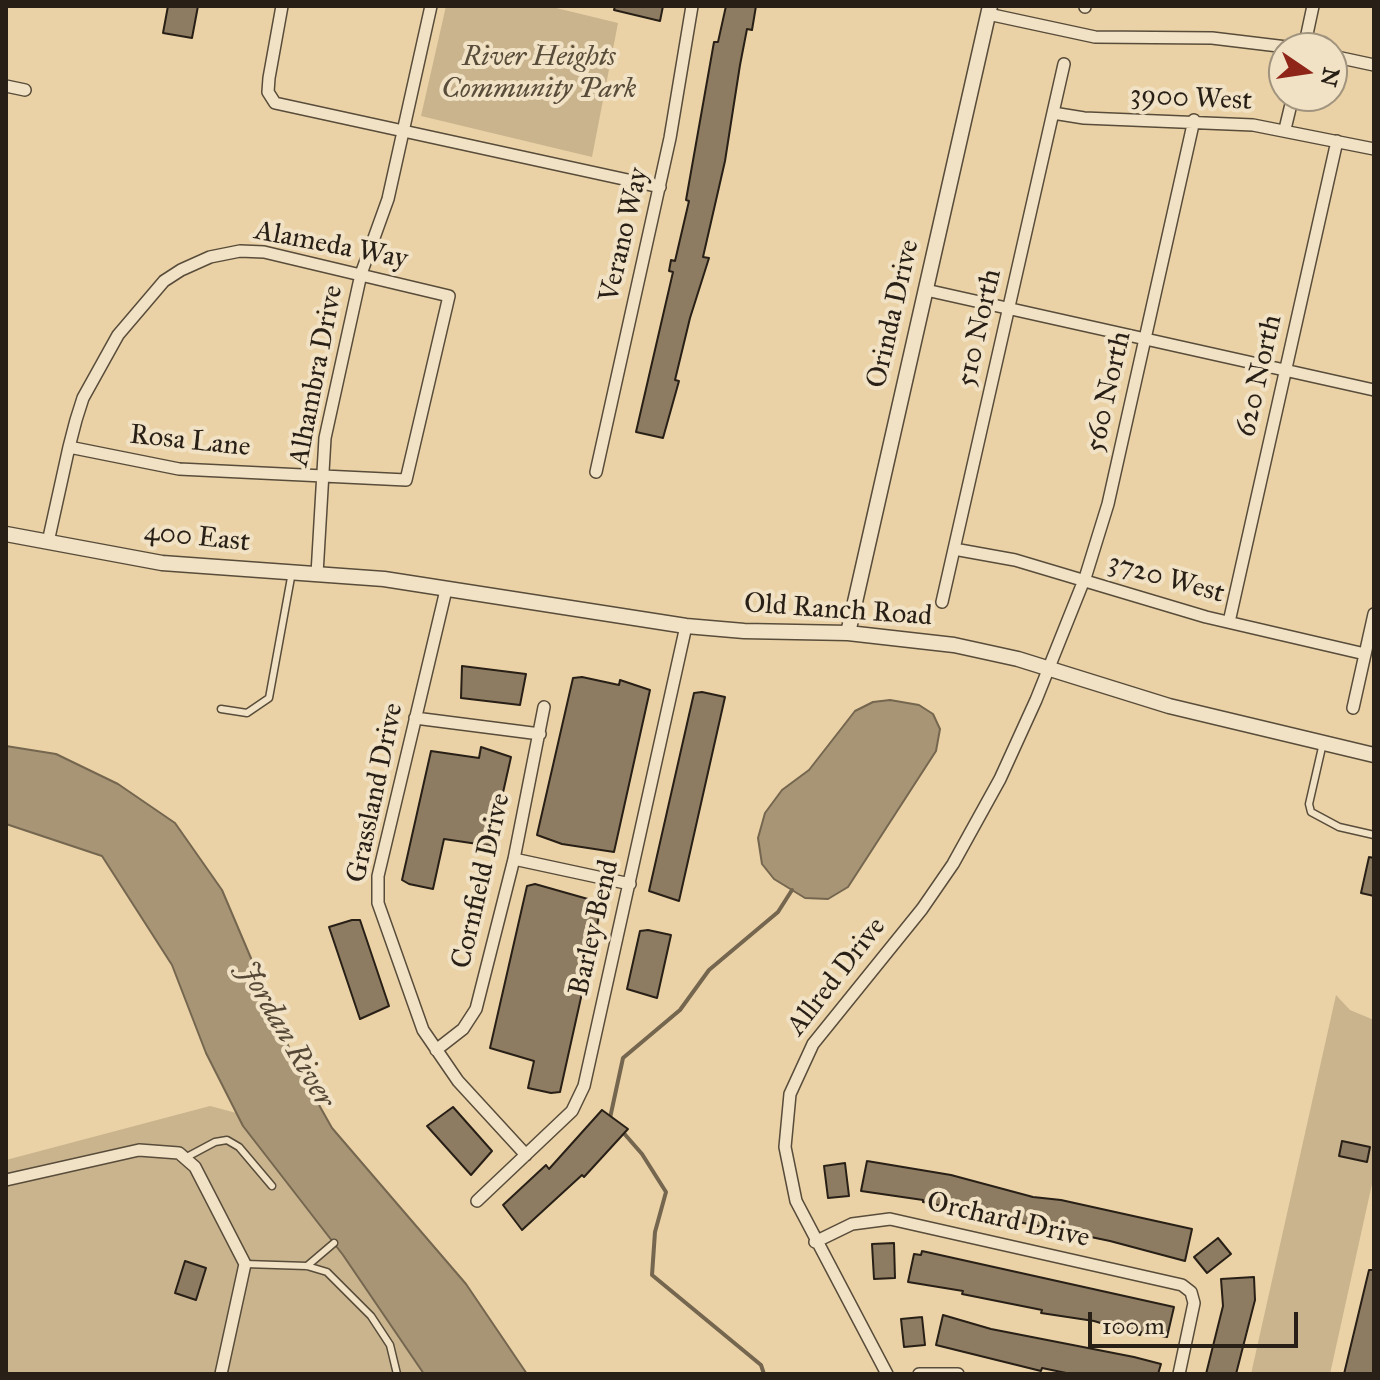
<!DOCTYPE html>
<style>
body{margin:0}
#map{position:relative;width:1380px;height:1380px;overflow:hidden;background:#ead2a6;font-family:"IM FELL Great Primer",serif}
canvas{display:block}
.frame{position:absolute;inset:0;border:8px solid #281f16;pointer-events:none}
.north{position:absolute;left:1268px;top:32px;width:80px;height:80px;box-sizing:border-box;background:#f1e2c5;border:2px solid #a1947f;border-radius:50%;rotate:103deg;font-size:22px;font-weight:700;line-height:32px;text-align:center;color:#281f16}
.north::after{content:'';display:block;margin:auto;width:28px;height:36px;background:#8f2418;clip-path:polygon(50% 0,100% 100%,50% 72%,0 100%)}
.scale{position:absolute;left:1088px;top:1312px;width:210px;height:36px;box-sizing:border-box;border:4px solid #281f16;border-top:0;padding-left:10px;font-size:24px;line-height:28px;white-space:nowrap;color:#281f16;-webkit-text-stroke:6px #f1e2c5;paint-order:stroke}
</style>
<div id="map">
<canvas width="1380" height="1380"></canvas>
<div class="frame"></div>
<div class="north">N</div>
<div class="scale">100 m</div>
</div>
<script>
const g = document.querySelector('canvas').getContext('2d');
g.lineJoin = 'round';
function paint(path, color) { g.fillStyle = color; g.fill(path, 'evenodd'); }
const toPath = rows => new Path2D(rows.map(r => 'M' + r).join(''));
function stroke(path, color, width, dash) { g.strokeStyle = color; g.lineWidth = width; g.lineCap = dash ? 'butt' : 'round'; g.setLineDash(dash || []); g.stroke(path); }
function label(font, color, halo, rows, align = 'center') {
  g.font = font + ' "IM FELL Great Primer",serif'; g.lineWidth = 8; g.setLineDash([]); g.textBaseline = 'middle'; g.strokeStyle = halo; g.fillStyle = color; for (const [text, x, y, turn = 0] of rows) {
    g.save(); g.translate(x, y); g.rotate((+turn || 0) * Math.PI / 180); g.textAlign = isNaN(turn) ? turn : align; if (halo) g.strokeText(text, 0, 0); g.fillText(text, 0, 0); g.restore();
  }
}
paint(toPath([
 [446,6,548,6,618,23,592,157,421,116],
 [1336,995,1350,1010,1374,1020,1374,1175,1330,1374,1251,1374],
 [210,1106,248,1116,440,1374,6,1374,6,1160]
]), '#c9b48e');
const water = toPath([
 [890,700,919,705,933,714,940,729,936,751,848,887,828,899,805,898,774,879,762,864,758,838,765,813,782,790,809,770,855,711,873,702,890,700],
 [6,746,56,754,118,784,175,823,222,890,296,1064,332,1128,466,1284,527,1374,424,1374,343,1255,243,1126,206,1053,172,965,102,856,6,824,6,746]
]);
paint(water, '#a89575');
stroke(water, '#75664f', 2);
stroke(toPath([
 [610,1118,623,1058,680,1010,709,970,778,912,792,890],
 [621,1130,642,1154,666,1192,655,1232,652,1275,761,1365,764,1374]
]), '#75664f', 4);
const building = toPath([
 [168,6,198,6,192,38,163,33,168,6],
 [615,6,663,6,660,21,614,10,615,6],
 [726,6,756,6,752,30,747,29,740,65,725,161,703,257,709,258,690,318,675,380,679,381,663,438,636,432,673,272,669,271,671,260,675,261,689,201,686,200,714,42,718,42,726,6],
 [462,666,526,674,520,705,461,698,462,666],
 [582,677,619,685,620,680,650,690,614,852,562,844,537,835,573,678,582,677],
 [702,692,725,697,679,901,649,891,694,693,702,692],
 [481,747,511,757,491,846,444,839,433,889,409,884,402,880,431,751,479,758,481,747],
 [1369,857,1374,858,1374,896,1361,893,1369,857],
 [535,884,602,903,560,1092,551,1093,528,1088,534,1061,490,1048,527,886,535,884],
 [352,920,360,920,389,1006,360,1019,329,927,352,920],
 [648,930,671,935,657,998,627,989,640,931,648,930],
 [453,1107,492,1151,471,1175,427,1126,453,1107],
 [602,1110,628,1129,584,1177,582,1175,522,1230,503,1205,546,1165,549,1169,602,1110],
 [1342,1141,1370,1147,1367,1162,1339,1156,1342,1141],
 [867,1161,951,1175,1033,1197,1061,1200,1192,1229,1185,1261,1110,1241,923,1202,923,1200,861,1191,867,1161],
 [845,1163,849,1196,828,1198,824,1166,845,1163],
 [1218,1238,1231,1254,1207,1273,1194,1257,1218,1238],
 [894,1243,895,1278,874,1279,872,1244,894,1243],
 [922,1251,1174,1307,1167,1337,1141,1332,1140,1335,1094,1321,1041,1313,1042,1310,962,1294,963,1291,908,1282,914,1254,921,1255,922,1251],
 [185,1261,206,1268,196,1300,175,1293,185,1261],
 [1369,1270,1374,1270,1374,1374,1344,1374,1369,1270],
 [1254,1277,1255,1300,1236,1374,1206,1374,1223,1306,1221,1279,1254,1277],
 [943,1315,991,1329,1134,1357,1161,1364,1158,1374,1071,1374,1042,1368,1041,1371,936,1345,943,1315],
 [922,1317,925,1345,904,1347,901,1319,922,1317]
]);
paint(building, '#8d7c61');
stroke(building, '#281f16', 2);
const service = toPath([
 [221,709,247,713,269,698,292,572],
 [1323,743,1309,804,1311,812,1339,827,1374,835],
 [185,1158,215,1142,227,1140,239,1147,272,1186],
 [245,1264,307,1266,327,1272,371,1316,390,1345,397,1374],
 [307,1266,334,1243]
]);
const minor = toPath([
 [282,6,269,78,268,92,275,103,660,187],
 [1085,7,1085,6],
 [988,14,1095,37,1212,38,1295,48],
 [1304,48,1313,6],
 [1332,56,1374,65],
 [6,86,25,90],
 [1053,113,1084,118,1253,125,1374,149],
 [1285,129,1293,96],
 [926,290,1374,390],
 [596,472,670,138,692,6],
 [48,542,69,447,76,420,83,398,118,335,164,281,181,270,210,257,240,251,264,252,449,296,406,480,179,469,69,447],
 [954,549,1015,560,1206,617,1365,654],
 [317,574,325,438,361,274,388,199,431,6],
 [446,590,378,876,378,903,423,1030,458,1081,526,1155],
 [942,602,1064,64],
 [1229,622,1337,141],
 [1353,708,1374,614],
 [415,718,540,734],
 [514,859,630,884],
 [436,1050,463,1029,476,1009,514,859,544,707],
 [6,1180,139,1150,179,1153,195,1167,245,1264,221,1374],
 [477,1201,572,1111,584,1086,686,626],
 [815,1242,852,1224,890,1219,1182,1285,1191,1292,1194,1303,1179,1374],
 [887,1374,796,1201,785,1147,790,1094,813,1044,922,909,953,864,1000,779,1036,700,1086,575,1108,504,1194,120],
 [919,1374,958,1374]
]);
const tertiary = toPath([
 [6,534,162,563,384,579,686,626,744,631,848,633,954,645,1018,659,1169,706,1374,755],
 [848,633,990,6]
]);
stroke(service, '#584c3a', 9);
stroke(minor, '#584c3a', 14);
stroke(tertiary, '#584c3a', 17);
stroke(service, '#f1e2c5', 6);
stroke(minor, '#f1e2c5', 11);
stroke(tertiary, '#f1e2c5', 14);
label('italic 28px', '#584c3a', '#f1e2c5', [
 ["River Heights",539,58],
 ["Community Park",539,90]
]);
label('28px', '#281f16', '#f1e2c5', [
 ["3900 West",1191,99,3],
 ["Verano Way",625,235,-77],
 ["Alameda Way",331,246,11],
 ["Orinda Drive",894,314,-77],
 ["510 North",980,328,-77],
 ["Alhambra Drive",317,376,-79],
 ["620 North",1260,376,-77],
 ["560 North",1109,392,-77],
 ["Rosa Lane",190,442,6],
 ["400 East",197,538,6],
 ["3720 West",1166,579,16],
 ["Old Ranch Road",838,611,4],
 ["Grassland Drive",376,793,-78],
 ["Cornfield Drive",482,881,-77],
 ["Barley Bend",595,928,-77],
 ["Allred Drive",837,977,-52],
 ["Orchard Drive",1008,1221,13]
]);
label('italic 30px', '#554837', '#f1e2c5', [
 ["Jordan River",285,1035,60]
]);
</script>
